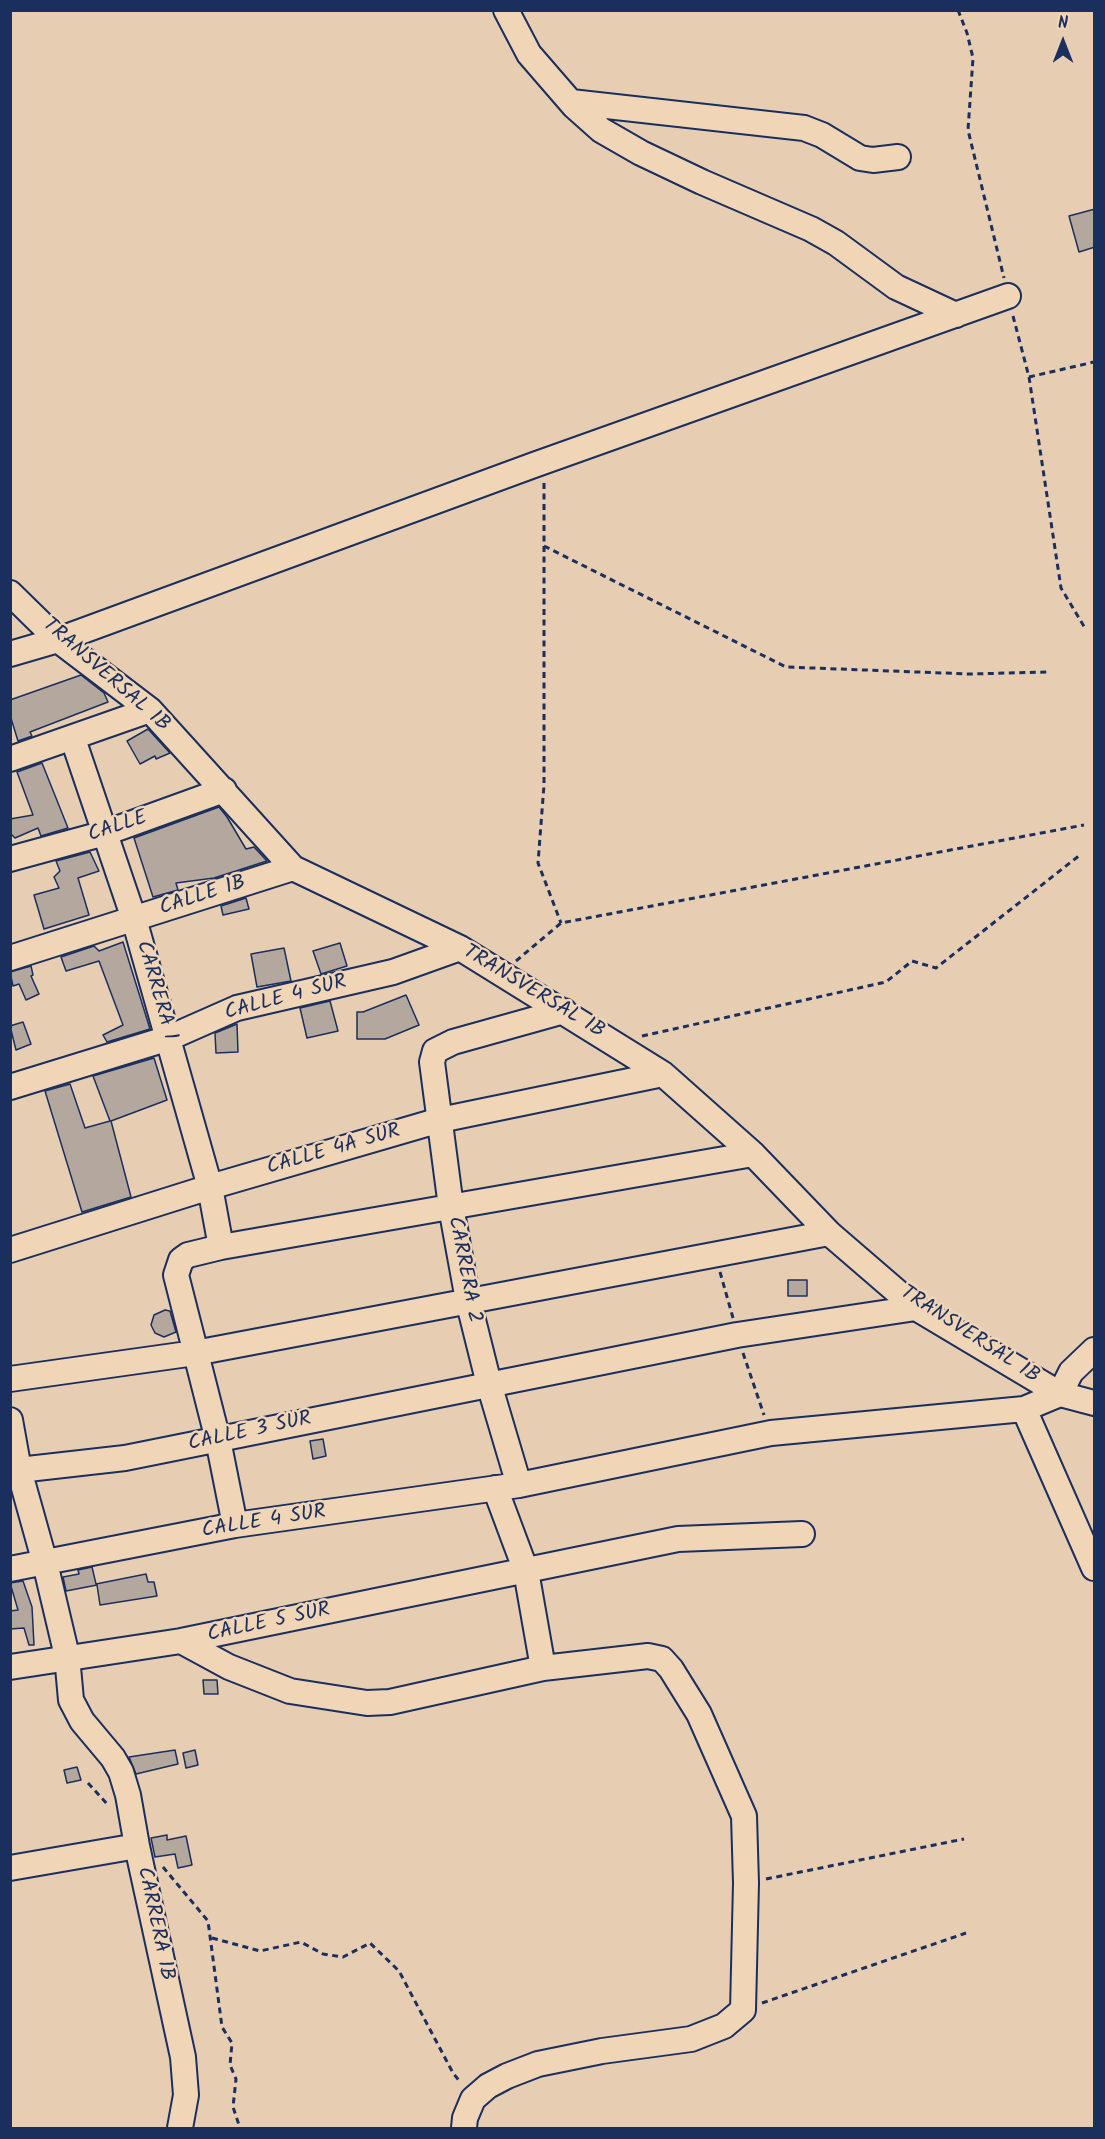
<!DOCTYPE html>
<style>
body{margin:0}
#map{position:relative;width:1105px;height:2139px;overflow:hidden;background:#e7ceb3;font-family:Kalam,sans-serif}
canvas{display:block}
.frame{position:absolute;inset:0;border:12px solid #1b2f5e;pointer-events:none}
.north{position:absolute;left:1033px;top:12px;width:60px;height:60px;-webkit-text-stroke:4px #f0d5b7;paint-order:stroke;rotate:0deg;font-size:16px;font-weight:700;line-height:24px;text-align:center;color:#1b2f5e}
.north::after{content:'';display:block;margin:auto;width:21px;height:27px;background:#1b2f5e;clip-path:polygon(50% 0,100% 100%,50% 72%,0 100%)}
</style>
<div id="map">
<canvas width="1105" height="2139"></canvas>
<div class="frame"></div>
<div class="north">N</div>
</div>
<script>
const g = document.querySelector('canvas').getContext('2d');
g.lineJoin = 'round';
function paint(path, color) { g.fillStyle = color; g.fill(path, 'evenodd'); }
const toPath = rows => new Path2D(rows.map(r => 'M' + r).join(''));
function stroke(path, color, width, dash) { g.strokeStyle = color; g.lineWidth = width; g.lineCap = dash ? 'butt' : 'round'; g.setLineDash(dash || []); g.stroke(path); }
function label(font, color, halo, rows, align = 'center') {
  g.font = font + ' Kalam,sans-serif'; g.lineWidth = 5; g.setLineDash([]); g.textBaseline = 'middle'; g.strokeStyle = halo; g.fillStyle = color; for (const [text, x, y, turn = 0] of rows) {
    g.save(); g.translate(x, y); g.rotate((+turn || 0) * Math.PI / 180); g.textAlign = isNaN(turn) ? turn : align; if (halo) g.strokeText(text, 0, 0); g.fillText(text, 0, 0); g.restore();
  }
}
const building = toPath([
 [1095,209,1095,247,1079,252,1069,216,1095,209],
 [81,675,104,693,108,702,30,732,32,736,18,741,10,715,10,700,81,675],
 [148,729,170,753,156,759,155,756,140,764,127,741,148,729],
 [42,763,68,828,41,836,38,828,15,838,10,833,10,819,33,815,17,772,42,763],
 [219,807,227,817,246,849,254,847,267,861,214,878,176,883,178,890,153,897,134,838,219,807],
 [90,852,99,871,78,878,89,915,44,929,34,895,59,888,54,877,60,871,56,861,90,852],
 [246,898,249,909,223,915,221,906,246,898],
 [123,942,150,1029,107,1042,103,1035,123,1025,99,961,66,971,61,957,94,946,99,951,123,942],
 [340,943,347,966,321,974,313,951,340,943],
 [284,948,291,981,257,987,251,954,284,948],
 [31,966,33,975,31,976,39,994,26,1000,19,984,13,986,10,972,31,966],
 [406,995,419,1025,385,1039,357,1039,357,1012,363,1012,406,995],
 [330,1001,338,1031,307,1038,300,1008,330,1001],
 [23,1022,31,1044,16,1050,10,1026,23,1022],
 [237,1024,238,1052,216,1053,215,1033,237,1024],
 [154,1058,167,1100,111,1121,131,1197,82,1212,45,1091,70,1084,85,1128,110,1121,93,1076,154,1058],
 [788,1280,807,1280,807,1296,788,1296,788,1280],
 [165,1310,170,1311,176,1332,164,1337,155,1333,151,1325,154,1315,165,1310],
 [323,1439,326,1456,313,1459,310,1441,323,1439],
 [92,1567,96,1584,146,1574,148,1582,154,1582,157,1596,100,1605,97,1585,66,1591,63,1577,79,1574,78,1570,92,1567],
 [23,1581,32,1607,34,1645,29,1645,24,1628,10,1629,10,1611,18,1610,10,1583,23,1581],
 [203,1680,217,1680,218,1694,204,1694,203,1680],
 [175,1750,178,1764,136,1774,129,1757,175,1750],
 [195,1750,198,1765,186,1768,183,1753,195,1750],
 [77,1767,81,1780,67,1783,64,1770,77,1767],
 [167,1835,167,1840,186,1836,192,1865,178,1868,175,1854,155,1857,151,1838,167,1835]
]);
paint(building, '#b4a79e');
stroke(building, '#1b2f5e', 1.5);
const minor = toPath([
 [506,10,529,54,574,106,601,130,641,153,702,182,811,229,836,243,896,287,956,315],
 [571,102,804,128,822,135,860,158,873,160,898,157],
 [10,593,58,640,150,710,293,868,460,948,663,1074,753,1154,829,1233,916,1308,1060,1394],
 [10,654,58,640,534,465,1008,296],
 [73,739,134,919,210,1187,221,1247],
 [10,759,150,710],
 [10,859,105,833,224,790],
 [10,958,293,868],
 [10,1087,169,1038,237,1008,393,972,460,948],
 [10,1250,210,1187,440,1120,663,1074],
 [10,1379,195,1353,829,1233],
 [1060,1394,1071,1372,1094,1350],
 [1024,1409,1094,1568],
 [10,1420,19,1470,45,1563,67,1656,71,1700,82,1721,113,1758,121,1772,128,1795,137,1846],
 [10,1471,125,1458,737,1335,916,1308],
 [519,1485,489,1384,468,1300,451,1207,432,1062,435,1051,453,1042,564,1011],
 [495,1488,526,1571,543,1668],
 [235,1525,218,1440,176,1275,181,1260,188,1255,221,1247,753,1154],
 [10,1569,235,1525,519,1485,771,1433,1024,1409,1060,1394,1094,1403],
 [181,1641,229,1667,290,1691,367,1703,390,1702,543,1668,648,1656,662,1659,671,1669,699,1714,744,1816,746,1883,743,2010,724,2026,691,2039,602,2051,538,2064,507,2076,488,2086,473,2099,465,2118,464,2128],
 [10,1667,181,1641,678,1539,802,1534],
 [10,1868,137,1846,183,2057,186,2095,180,2128]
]);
stroke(minor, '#1b2f5e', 28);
stroke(toPath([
 [958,10,967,33,973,58,968,130,1004,278],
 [1013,316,1029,377,1061,588,1085,628],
 [1029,377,1094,362],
 [544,483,544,785,538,863,561,923],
 [544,546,786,667,970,674,1047,672],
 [516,961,561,923,1084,825],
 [642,1036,886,982,912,961,936,968,1080,855],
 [720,1272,733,1318],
 [743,1353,764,1415],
 [88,1783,109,1806],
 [163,1867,208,1921,222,2027,232,2043,230,2065,236,2079,233,2107,240,2128],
 [766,1879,964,1839],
 [212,1938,260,1951,301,1942,323,1954,343,1957,370,1943,399,1971,453,2073,461,2083],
 [762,2003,966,1933]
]), '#1b2f5e', 3, [6, 4.5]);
stroke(minor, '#f0d5b7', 24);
label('21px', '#1b2f5e', '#f0d5b7', [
 ["TRANSVERSAL 1B",105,676,41],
 ["CALLE",118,828,-18],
 ["CALLE 1B",203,897,-18],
 ["CARRERA 1",155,991,74],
 ["TRANSVERSAL 1B",533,993,31],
 ["CALLE 4 SUR",286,999,-15],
 ["CALLE 4A SUR",334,1151,-16],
 ["CARRERA 2",463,1270,79],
 ["TRANSVERSAL 1B",969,1336,33],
 ["CALLE 3 SUR",250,1433,-12],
 ["CALLE 4 SUR",264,1523,-9],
 ["CALLE 5 SUR",269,1624,-12],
 ["CARRERA 1B",154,1924,78]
]);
</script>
